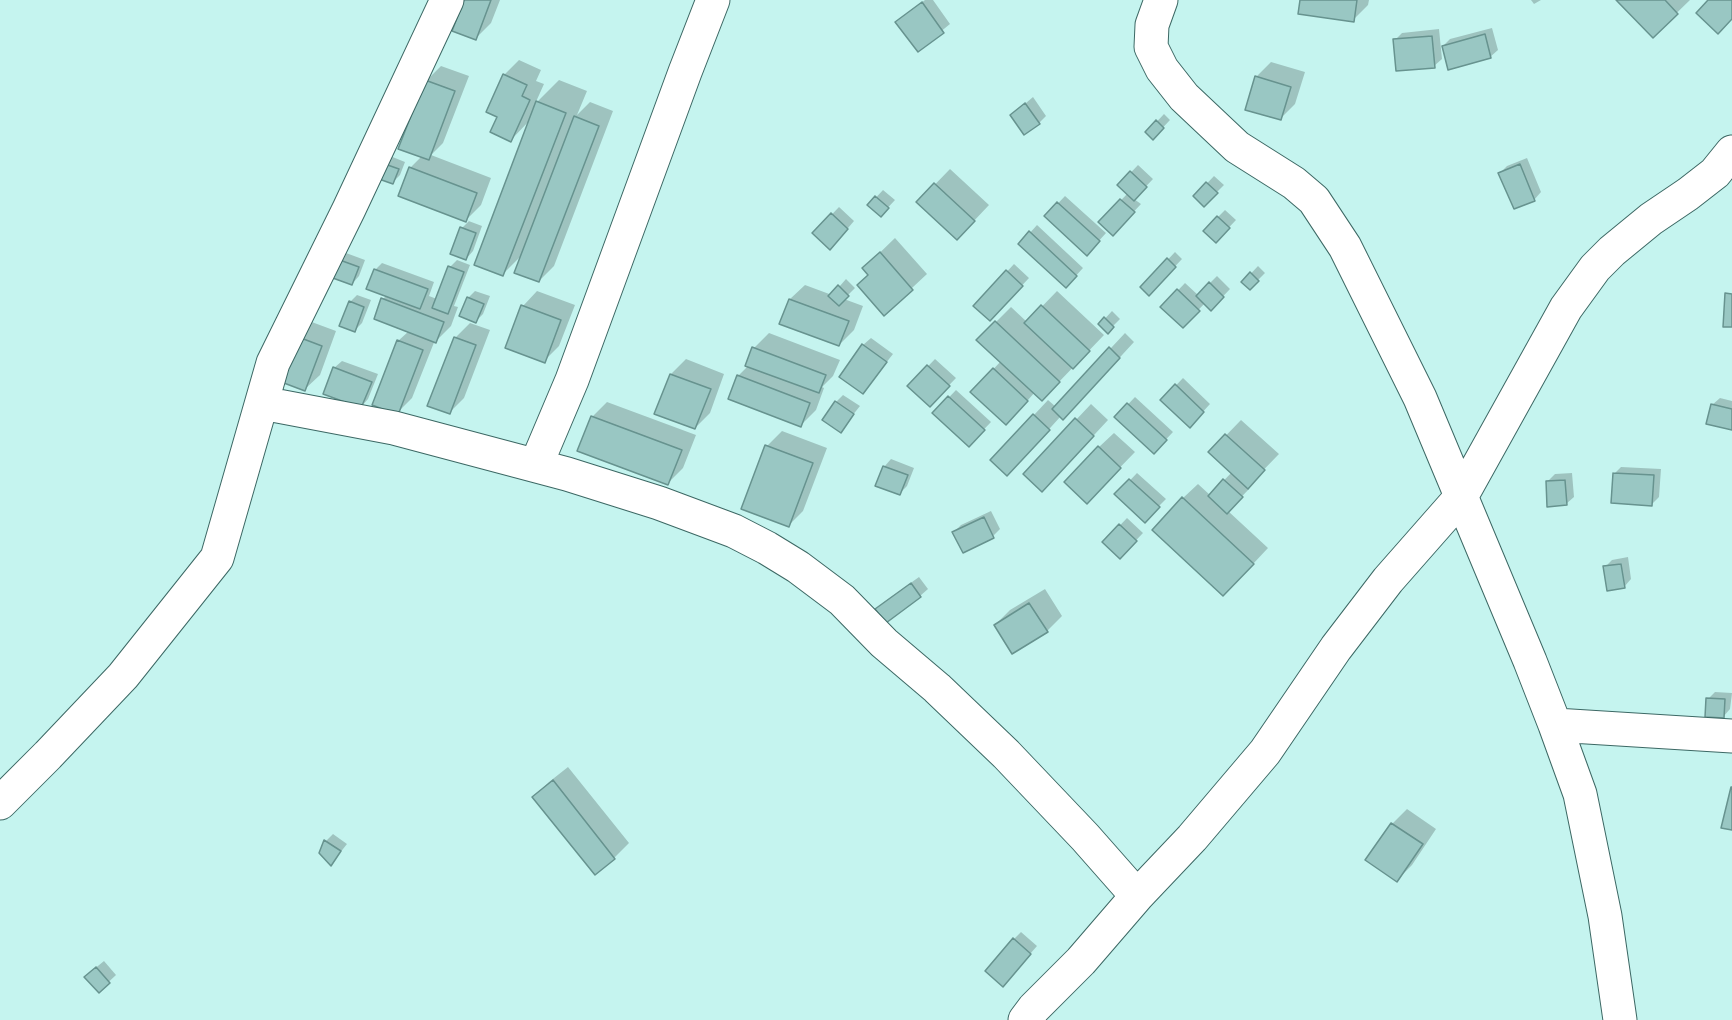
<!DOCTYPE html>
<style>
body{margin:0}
canvas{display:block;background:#c5f4ef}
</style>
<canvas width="1732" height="1020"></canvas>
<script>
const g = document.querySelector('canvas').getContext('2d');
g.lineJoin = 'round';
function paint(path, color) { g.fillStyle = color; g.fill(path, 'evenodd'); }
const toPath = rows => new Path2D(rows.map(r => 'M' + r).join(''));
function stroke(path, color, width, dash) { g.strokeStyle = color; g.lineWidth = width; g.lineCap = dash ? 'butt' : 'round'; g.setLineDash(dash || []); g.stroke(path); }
paint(toPath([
 [466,0,500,0,491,23,476,38],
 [925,0,933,0,950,24,918,50,897,22],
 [1302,0,1369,0,1368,5,1353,20],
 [1531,0,1541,0,1534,4],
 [1618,0,1690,0,1653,36],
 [1492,28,1498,50,1490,57,1443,46,1450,39],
 [1439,29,1442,59,1434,66,1395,40,1402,33],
 [519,60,541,70,536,81,544,84,535,104,559,80,587,91,577,115,590,102,613,111,554,266,539,281,523,254,503,274,530,120,511,140,499,116,504,75],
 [1271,62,1305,72,1295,104,1280,119,1256,77],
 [441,66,469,76,443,143,431,155,491,178,481,205,466,220,482,226,473,251,466,259,462,228,469,221,400,195,410,168,422,156,426,81],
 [1033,97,1046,116,1039,123,1012,115],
 [1164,114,1170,120,1153,138,1147,132],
 [390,156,405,162,400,175,393,182,378,177],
 [1527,158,1541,192,1534,200,1500,173,1507,166],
 [1138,165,1153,179,1134,199,1141,204,1113,234,1100,222,1128,193,1119,185],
 [950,169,989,205,972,223,918,202],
 [1214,176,1224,185,1204,205,1195,196],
 [883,190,895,200,881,215,869,205],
 [1065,196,1106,233,1087,254,1046,216],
 [839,207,854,221,837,241,814,233],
 [1225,210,1236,220,1216,241,1218,217],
 [1037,225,1083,268,1073,279,1020,244],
 [895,238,927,274,884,314,870,274,864,268],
 [1175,252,1182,259,1149,294,1142,287],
 [346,253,365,260,359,276,352,284,338,260],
 [457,260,470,265,454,306,458,307,451,326,436,341,435,340,412,398,397,413,398,341,409,331,383,299,387,295,375,270,382,263,434,282,429,296,437,299,450,267],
 [1014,264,1029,278,997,312,975,306],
 [1258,266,1265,273,1250,288,1243,282],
 [1217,276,1230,289,1211,309,1205,303,1183,326,1162,307,1185,283,1198,295],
 [846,279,855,288,844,299,863,306,854,330,839,345,790,299,805,285,832,295],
 [475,291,490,296,483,314,476,321,468,298],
 [537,291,575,305,559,346,544,361,523,306],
 [1057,291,1104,335,1057,384,1035,392,1021,408,972,392,1001,361,978,340,1011,307,1027,322],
 [357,295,371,300,362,323,355,330,350,302],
 [1112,311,1120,319,1108,331,1100,324],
 [309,321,336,331,320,375,305,389,278,380],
 [470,323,490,330,464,398,450,412,455,338],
 [769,333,840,360,833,376,822,387,824,388,816,410,801,425,738,376,749,365,754,348],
 [1125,333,1134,342,1078,403,1061,416,1022,459,1034,415,1048,400,1056,407],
 [871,338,893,354,863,392,841,376,863,345],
 [686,359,724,374,710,413,695,428,671,374],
 [935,359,956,378,930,405,909,386],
 [342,361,378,374,368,399,361,407,334,368],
 [1183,378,1210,404,1190,426,1162,400],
 [956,390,991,422,969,445,934,413],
 [843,395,860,406,840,431,824,420,836,402],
 [1135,397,1173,432,1154,452,1116,417],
 [1720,398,1732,401,1732,428,1712,405],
 [607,402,696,435,683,468,668,483,592,417],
 [1091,404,1108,420,1057,475,1025,474],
 [1241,420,1279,454,1247,487,1249,489,1228,511,1268,548,1238,580,1183,498,1198,484,1210,495,1232,472,1210,452],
 [782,431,827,448,803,511,788,526,767,446],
 [1114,433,1135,452,1101,487,1099,447],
 [891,459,914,468,907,486,900,493,884,467],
 [1621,467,1661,469,1659,497,1652,504,1614,474],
 [1137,473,1166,499,1145,520,1117,494],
 [1572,473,1574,497,1566,504,1547,482,1555,474],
 [991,511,1000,529,993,536,954,532,961,525],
 [1127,518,1143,533,1120,557,1104,542],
 [1628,557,1631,579,1624,587,1605,567,1612,560],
 [919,577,928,589,920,596,886,621,877,609,884,602],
 [1045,589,1062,616,1047,631,995,625,1010,610],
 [1715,692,1732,693,1730,709,1723,717,1708,699],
 [568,767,629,843,614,858,595,873,534,797,549,782],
 [1407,809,1436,829,1412,865,1397,880,1392,824],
 [333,834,347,844,331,864,321,853,326,841],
 [1021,932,1037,946,1010,977,1014,939],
 [104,961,116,975,99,991,93,970]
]), '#0003');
const building = toPath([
 [464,0,491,0,476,40,452,31,464,0],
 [1300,0,1357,0,1354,22,1298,14,1300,0],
 [1616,0,1665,0,1678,14,1653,38,1616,0],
 [1708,0,1732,0,1732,19,1718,34,1696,13,1708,0],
 [922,2,944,33,918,52,895,22,922,2],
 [1485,34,1491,58,1448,70,1442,46,1485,34],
 [1432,36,1435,68,1396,71,1393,39,1432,36],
 [503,74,527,85,522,96,530,100,511,142,490,132,497,117,486,112,503,74],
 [1255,76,1291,87,1281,120,1245,110,1255,76],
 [425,80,455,91,429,160,398,149,425,80],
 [536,101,566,113,503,276,474,265,536,101],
 [1025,103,1040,124,1024,135,1010,115,1025,103],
 [574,116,599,126,539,282,514,273,574,116],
 [1156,120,1164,128,1153,140,1145,132,1156,120],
 [382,163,399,169,393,184,376,178,382,163],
 [1520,164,1535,201,1514,209,1498,173,1520,164],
 [409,167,477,193,466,222,398,196,409,167],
 [1130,171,1147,187,1134,201,1117,185,1130,171],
 [1206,182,1218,193,1204,207,1193,196,1206,182],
 [934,183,975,221,957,240,916,202,934,183],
 [875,196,889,208,881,217,867,205,875,196],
 [1120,199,1135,212,1113,236,1098,222,1120,199],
 [1057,202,1100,241,1087,256,1044,216,1057,202],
 [831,213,848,229,830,250,812,233,831,213],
 [1217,216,1230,228,1216,243,1203,231,1217,216],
 [460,227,476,233,466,260,450,254,460,227],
 [1029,231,1077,276,1066,288,1018,244,1029,231],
 [880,252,913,290,884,316,857,285,868,275,862,268,880,252],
 [1167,258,1176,267,1149,296,1140,287,1167,258],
 [337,259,359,267,352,285,330,277,337,259],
 [448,266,464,272,448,314,432,308,448,266],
 [374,269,428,289,420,309,366,289,374,269],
 [1006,270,1023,286,990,321,973,306,1006,270],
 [1250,272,1259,281,1250,290,1241,282,1250,272],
 [1209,282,1224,297,1211,311,1196,296,1209,282],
 [838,285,849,296,839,306,828,296,838,285],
 [1177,289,1200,311,1183,328,1160,307,1177,289],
 [1725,293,1732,294,1732,327,1723,327,1725,293],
 [467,297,484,304,476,323,459,316,467,297],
 [381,298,444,322,436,343,374,319,381,298],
 [789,299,849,321,839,346,779,324,789,299],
 [349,301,364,307,355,332,339,326,349,301],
 [521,305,561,320,545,363,505,348,521,305],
 [1041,305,1090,351,1073,369,1024,323,1041,305],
 [1104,317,1114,327,1108,334,1098,324,1104,317],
 [995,321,1060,382,1042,401,976,340,995,321],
 [293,335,322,346,305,391,276,380,293,335],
 [454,337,476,345,450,414,427,406,454,337],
 [397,340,423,350,398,415,372,405,397,340],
 [862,344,887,362,863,394,839,377,862,344],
 [752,347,826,375,819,393,745,366,752,347],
 [1109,347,1120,358,1063,420,1052,409,1109,347],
 [927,365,950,386,930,407,907,386,927,365],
 [333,367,372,382,361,408,323,394,333,367],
 [993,368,1028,401,1006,425,970,392,993,368],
 [670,374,711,389,695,429,654,414,670,374],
 [737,375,810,403,801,427,728,399,737,375],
 [1175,384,1204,412,1190,428,1160,400,1175,384],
 [948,396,985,430,969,447,932,413,948,396],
 [835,401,854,414,841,433,822,420,835,401],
 [1127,403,1167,440,1154,454,1114,417,1127,403],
 [1711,404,1732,409,1732,430,1706,424,1711,404],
 [1033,414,1050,430,1007,476,990,460,1033,414],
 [591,416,682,450,668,485,577,451,591,416],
 [1075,418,1094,436,1042,492,1023,474,1075,418],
 [1225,434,1265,470,1248,489,1208,452,1225,434],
 [765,445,813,463,789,527,741,509,765,445],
 [1098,446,1121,468,1087,504,1064,482,1098,446],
 [883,466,908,475,900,495,875,486,883,466],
 [1613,473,1654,475,1652,506,1611,503,1613,473],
 [1129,479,1160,507,1145,523,1114,494,1129,479],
 [1223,479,1243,497,1227,514,1208,496,1223,479],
 [1565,480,1567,505,1547,507,1546,481,1565,480],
 [1182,497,1254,564,1223,596,1152,530,1182,497],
 [984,517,994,538,963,553,952,532,984,517],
 [1119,524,1137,541,1120,559,1102,542,1119,524],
 [1621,564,1625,588,1607,591,1603,566,1621,564],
 [911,583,921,597,886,623,875,609,911,583],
 [1029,603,1048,632,1012,654,994,625,1029,603],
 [1706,698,1725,699,1724,718,1705,717,1706,698],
 [553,780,615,859,595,875,532,797,553,780],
 [1731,787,1732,787,1732,830,1721,828,1731,787],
 [1391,823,1423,844,1397,882,1365,860,1391,823],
 [324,840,341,851,331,866,319,853,324,840],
 [1013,938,1031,954,1003,987,985,971,1013,938],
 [96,967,110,983,99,993,84,977,96,967]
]);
paint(building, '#99c7c3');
stroke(building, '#67938f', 1.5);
const street = toPath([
 [1161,0,1152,25,1151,47,1162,69,1184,97,1237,147,1294,183,1314,200,1345,247,1420,398,1530,661,1555,725,1580,794,1605,916,1620,1020],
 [262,403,394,428,567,474,659,503,734,531,767,548,798,567,842,600,884,643,937,688,1006,754,1085,837,1137,896],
 [536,465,572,380,685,72,713,0],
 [1555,725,1732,736],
 [0,803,48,755,123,676,217,558,273,363,349,209,447,0],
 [1025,1020,1034,1008,1081,961,1137,896,1192,838,1265,752,1336,648,1388,580,1461,497,1566,308,1595,268,1612,251,1651,219,1688,194,1715,173,1732,152]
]);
stroke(street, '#3c6864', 35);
stroke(street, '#fff', 33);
</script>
